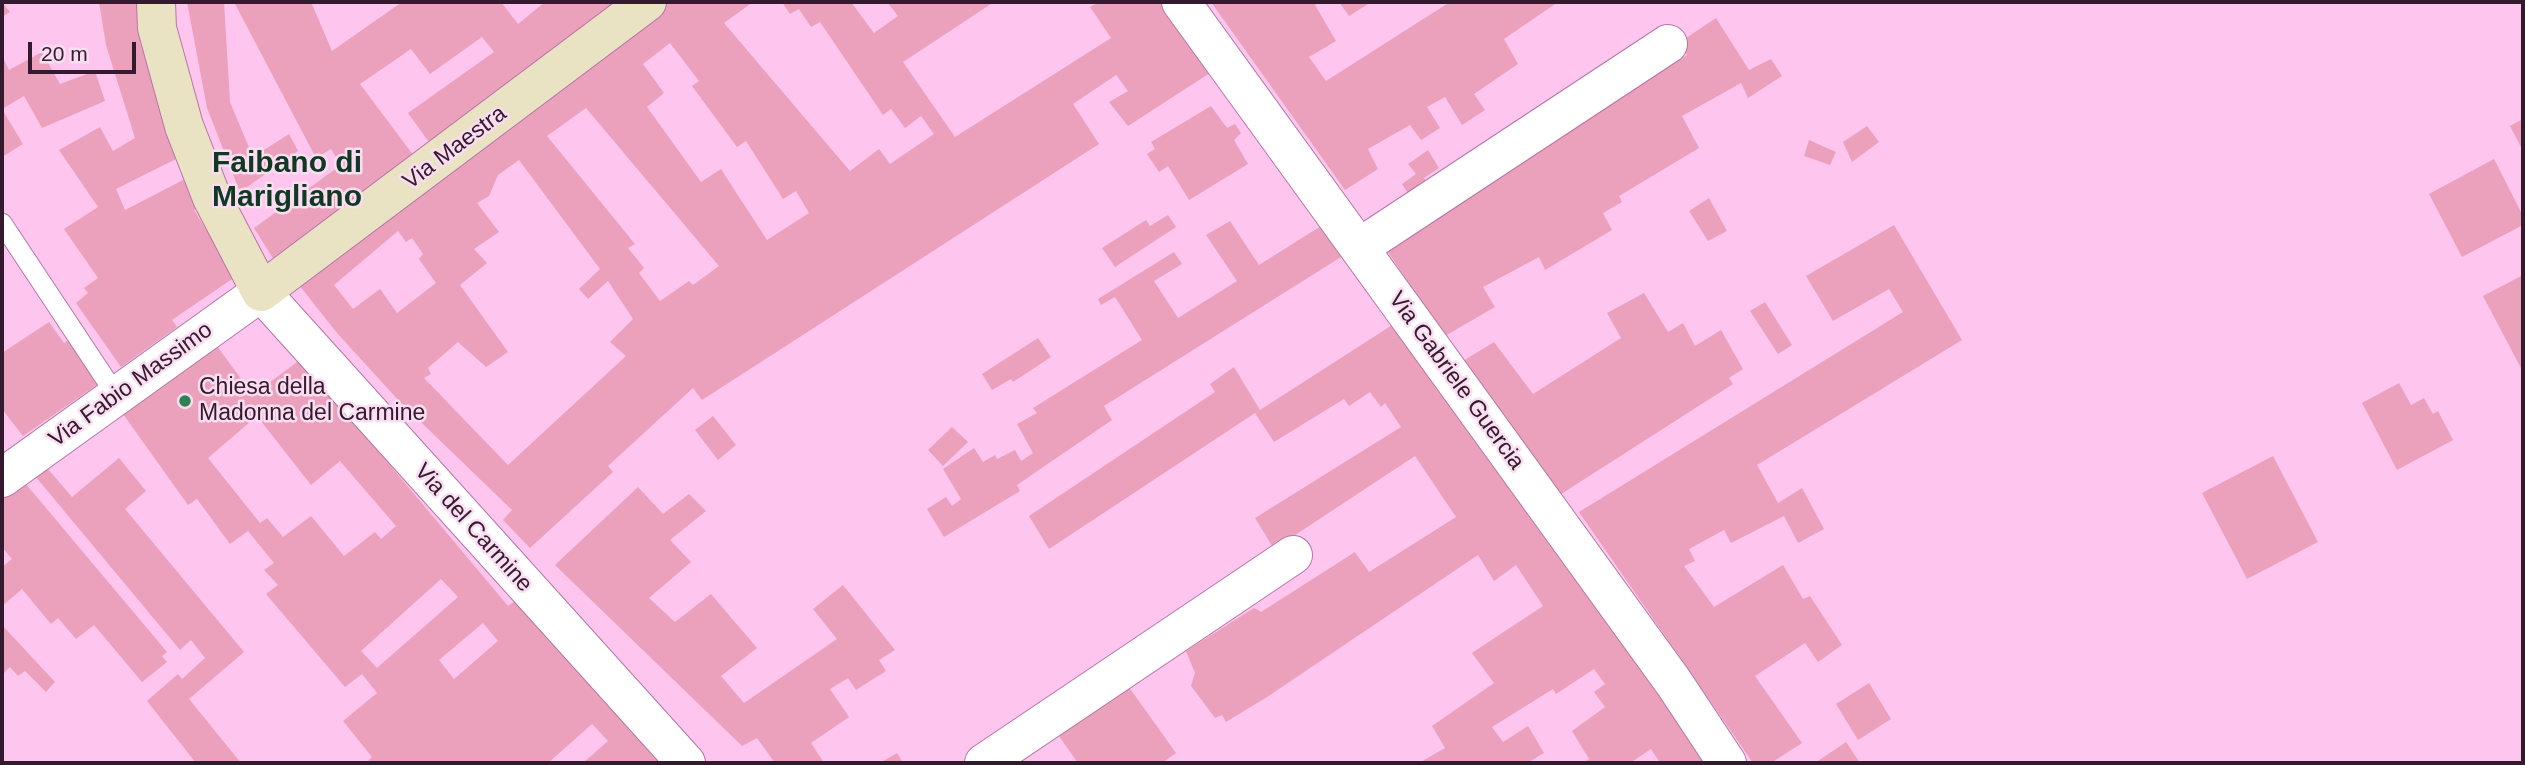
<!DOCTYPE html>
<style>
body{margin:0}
#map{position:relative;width:2525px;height:765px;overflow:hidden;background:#fec5ef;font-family:Arial,sans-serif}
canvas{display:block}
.frame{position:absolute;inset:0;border:4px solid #341a2e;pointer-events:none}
.scale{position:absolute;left:28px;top:42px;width:108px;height:32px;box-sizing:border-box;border:4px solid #341a2e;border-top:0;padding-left:9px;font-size:21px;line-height:24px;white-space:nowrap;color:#341a2e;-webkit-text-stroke:5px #faddf1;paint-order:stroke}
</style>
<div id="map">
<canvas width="2525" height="765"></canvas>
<div class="frame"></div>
<div class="scale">20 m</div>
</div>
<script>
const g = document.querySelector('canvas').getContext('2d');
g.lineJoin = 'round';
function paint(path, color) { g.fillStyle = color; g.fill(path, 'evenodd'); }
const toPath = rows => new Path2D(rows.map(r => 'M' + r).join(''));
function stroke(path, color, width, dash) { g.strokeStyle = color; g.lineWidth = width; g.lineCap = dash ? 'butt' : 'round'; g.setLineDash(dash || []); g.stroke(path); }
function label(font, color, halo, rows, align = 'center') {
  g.font = font + ' Arial,sans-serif'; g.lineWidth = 5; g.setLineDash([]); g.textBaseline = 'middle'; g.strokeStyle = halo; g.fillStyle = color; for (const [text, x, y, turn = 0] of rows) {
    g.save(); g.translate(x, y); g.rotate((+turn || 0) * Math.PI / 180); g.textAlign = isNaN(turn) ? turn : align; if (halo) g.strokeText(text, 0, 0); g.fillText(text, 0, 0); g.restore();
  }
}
paint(toPath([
 [2,2,10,12,2,17],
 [99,2,139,2,140,43,170,126,188,153,116,189,125,210,187,178,203,204,194,210,235,277,172,320,177,327,121,367,76,303,88,293,84,288,98,278,64,229,98,207,59,150,100,127,113,151,135,138,106,45],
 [187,2,224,2,230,102,253,157,289,134,298,151,240,192,207,108],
 [234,2,311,2,332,51,402,2,501,2,518,24,545,2,620,2,431,145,408,113,494,52,482,37,430,74,411,49,360,84,414,156,274,260,254,228,341,165,331,149,316,158],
 [670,2,753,2,724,23,850,171,879,149,890,164,934,134,921,116,905,128,891,109,883,115,820,22,811,27,799,9,790,14,782,2,851,2,874,33,898,16,887,2,994,2,903,62,955,137,1111,38,1090,7,1099,2,1166,2,1213,71,1128,126,1109,102,1128,91,1116,75,1073,104,1099,144,702,400,693,388,608,466,613,472,530,548,503,520,512,510,400,402,337,333,299,285],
 [670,43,699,81,692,86,737,147,746,141,783,199,796,191,809,213,767,240,721,169,701,182,647,107,664,93,643,64],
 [586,108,719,266,693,285,689,281,660,301,639,273,644,268,628,248,635,244,547,136],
 [519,160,600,269,579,289,588,299,608,281,633,319,610,342,626,356,508,465,424,378,431,374,428,368,458,342,486,367,508,352,460,285,487,263,474,249,499,232,477,203,489,196,498,175],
 [398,231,406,242,412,238,423,254,419,259,436,283,397,313,380,289,353,309,334,285],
 [1211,2,1319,2,1315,5,1336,41,1309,57,1326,81,1450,2,1558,2,1504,39,1518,64,1474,94,1485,110,1462,125,1445,97,1427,107,1440,128,1421,140,1410,125,1368,149,1378,169,1345,190],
 [1339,2,1371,2,1349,16],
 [1716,18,1749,70,1771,59,1782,76,1748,98,1741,83,1682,116,1699,148,1619,196,1622,202,1603,213,1612,230,1545,270,1539,257,1483,287,1495,307,1445,336,1383,245,1687,55,1680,42],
 [42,52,60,84,95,71,105,101,42,128,24,96,2,109,23,144,2,157,2,56,9,70],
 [1211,106,1227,128,1235,124,1241,133,1234,140,1248,164,1189,200,1168,166,1159,172,1147,154,1155,149,1151,142],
 [2523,119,2523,151,2510,126],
 [1867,126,1879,142,1852,162,1843,142],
 [1809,140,1836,152,1830,165,1804,156],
 [1428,150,1439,168,1424,178,1432,190,1413,201,1402,184,1416,174,1408,164],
 [2494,159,2523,216,2523,225,2462,257,2429,194],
 [1709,198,1727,231,1708,241,1689,211],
 [1168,215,1176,227,1115,267,1102,248,1146,220,1150,226],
 [1230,221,1259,265,1329,221,1349,252,1104,406,1112,420,1017,485,1020,491,944,537,927,509,946,497,952,506,961,499,943,469,974,448,983,462,995,455,997,459,1015,450,1021,461,1033,453,1017,424,1037,413,1033,408,1142,340,1115,297,1101,305,1098,299,1174,252,1182,264,1154,281,1178,318,1237,281,1206,235],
 [1894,225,1962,340,1757,465,1778,503,1802,488,1824,529,1798,543,1784,516,1731,543,1724,530,1689,549,1695,561,1684,566,1714,607,1783,565,1803,599,1810,596,1842,645,1818,662,1805,643,1755,676,1802,743,1771,763,1753,763,1579,512,1903,312,1889,289,1833,321,1806,276],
 [2523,275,2523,372,2483,296],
 [1644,293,1668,332,1683,323,1695,346,1721,330,1743,369,1729,378,1733,384,1558,496,1463,361,1494,342,1533,394,1621,338,1607,313],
 [1765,302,1792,345,1778,354,1750,311],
 [1400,320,1710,763,1660,763,1651,749,1630,763,1583,763,1589,759,1572,731,1605,707,1594,692,1605,684,1594,669,1556,694,1553,689,1492,727,1503,742,1528,726,1544,753,1527,763,1419,763,1445,748,1432,726,1494,683,1472,653,1543,606,1516,565,1494,581,1478,555,1267,697,1226,722,1222,715,1215,718,1191,686,1195,673,1186,651,1254,608,1261,612,1355,552,1369,572,1456,517,1415,456,1274,549,1255,518,1401,427,1385,403,1381,407,1370,392,1349,406,1344,399,1274,442,1255,413,1049,549,1029,516,1215,392,1210,384,1234,367,1260,410],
 [49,322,64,343,72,338,101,382,23,436,2,409,2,353],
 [211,338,253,395,301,359,508,606,525,594,671,763,583,763,608,741,592,724,548,763,366,763,372,757,343,721,377,693,362,674,345,687,266,594,278,585,264,570,274,563,248,531,230,544,197,499,188,505,118,407],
 [257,416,311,485,340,461,396,526,381,539,375,532,344,556,311,516,283,537,267,518,260,523,208,458],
 [441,579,458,597,377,668,361,651],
 [483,623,498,641,454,679,439,660],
 [1038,338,1051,357,1013,382,1011,379,992,390,982,374],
 [2399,383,2411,405,2424,398,2433,414,2438,411,2453,440,2397,470,2362,403],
 [713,416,736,445,718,460,695,430],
 [952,427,968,442,943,466,928,450],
 [2273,456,2318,542,2247,579,2202,493],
 [119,458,146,491,125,509,244,652,189,699,241,763,196,763,147,701,178,674,182,679,205,658,191,640,180,650,30,470,41,461,72,497],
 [20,477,167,652,162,656,167,662,142,682,94,625,76,639,58,618,51,624,22,589,2,606,2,567,12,559,2,547,2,493],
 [638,487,663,514,689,494,706,511,670,540,691,562,649,598,675,622,711,594,757,648,721,676,744,703,837,639,813,609,843,585,895,650,879,660,886,671,856,690,848,678,830,689,849,717,811,743,824,763,775,763,757,738,742,746,555,565],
 [2,625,55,682,46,692,25,671,18,676,10,667,2,675],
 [1126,683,1176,753,1162,763,1078,763,1056,732],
 [1869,683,1891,719,1858,740,1836,704],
 [1846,742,1860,763,1815,763],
 [897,753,903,763,880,763]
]), '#eba1bc');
const lane = toPath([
 [2,223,116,395]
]);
const street = toPath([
 [1181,2,1674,683,1727,763],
 [1360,247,1668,44],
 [2,478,261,292,686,763],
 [984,763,1293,555]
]);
const secondary = toPath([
 [156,2,157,28,184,126,212,198,261,292,647,2]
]);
stroke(lane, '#b675a7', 21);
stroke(street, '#b675a7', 40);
stroke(secondary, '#b675a7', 40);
stroke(lane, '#fff', 19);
stroke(street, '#fff', 38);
stroke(secondary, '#e9e2c3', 38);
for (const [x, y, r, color] of [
 [185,401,7,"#2e8254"]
]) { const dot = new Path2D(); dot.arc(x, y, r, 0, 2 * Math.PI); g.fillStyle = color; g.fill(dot); stroke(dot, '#faddf1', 2.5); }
label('23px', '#341a2e', '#faddf1', [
 ["Via Maestra",455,148,-37],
 ["Via Gabriele Guercia",1456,381,54],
 ["Via Fabio Massimo",131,385,-36],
 ["Via del Carmine",473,528,48]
]);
label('23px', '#341a2e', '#faddf1', [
 ["Chiesa della",199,388],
 ["Madonna del Carmine",199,414]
], 'left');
label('bold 30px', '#103822', '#faddf1', [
 ["Faibano di",287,164],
 ["Marigliano",287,198]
]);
</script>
